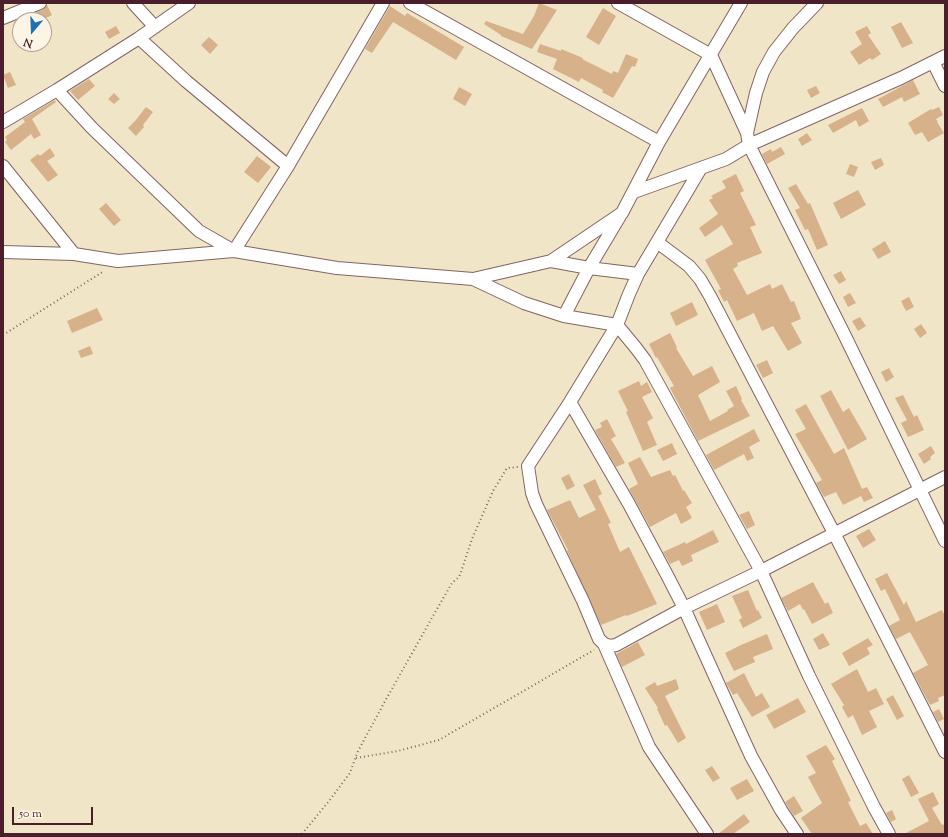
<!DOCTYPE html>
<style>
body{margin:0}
#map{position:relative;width:948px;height:837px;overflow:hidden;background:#f1e5c8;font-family:"Sorts Mill Goudy",serif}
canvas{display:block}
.frame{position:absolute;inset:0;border:4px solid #4a1f2b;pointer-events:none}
.north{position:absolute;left:12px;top:12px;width:40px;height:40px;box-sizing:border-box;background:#fcf5e5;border:1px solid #b59f9b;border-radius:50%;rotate:199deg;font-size:11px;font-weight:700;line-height:16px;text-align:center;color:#4a1f2b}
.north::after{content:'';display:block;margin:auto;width:14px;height:18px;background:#1f6fb2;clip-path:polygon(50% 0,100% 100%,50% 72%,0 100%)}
.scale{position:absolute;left:12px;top:807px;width:81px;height:18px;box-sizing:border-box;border:2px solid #4a1f2b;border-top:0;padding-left:5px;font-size:12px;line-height:14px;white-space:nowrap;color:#4a1f2b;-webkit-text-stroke:3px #fcf5e5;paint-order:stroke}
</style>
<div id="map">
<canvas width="948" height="837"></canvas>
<div class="frame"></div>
<div class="north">N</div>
<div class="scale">50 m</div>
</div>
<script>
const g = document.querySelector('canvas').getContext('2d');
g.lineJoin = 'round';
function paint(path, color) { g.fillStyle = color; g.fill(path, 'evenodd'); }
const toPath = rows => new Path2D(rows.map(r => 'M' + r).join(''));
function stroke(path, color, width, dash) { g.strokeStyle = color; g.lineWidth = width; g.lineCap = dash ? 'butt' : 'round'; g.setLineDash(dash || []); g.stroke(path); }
paint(toPath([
 [539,3,557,10,532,49,501,36,501,35,484,24,486,21,523,34,534,16],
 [47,5,52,15,42,20,37,12,43,10],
 [390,6,405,16,407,13,464,47,456,60,393,22,372,53,365,49],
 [603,8,616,16,599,45,586,37],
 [901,22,913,43,902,48,891,27],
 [116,26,120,33,109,39,105,32],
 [867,26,871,33,868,35,881,54,872,60,870,58,859,65,850,52,862,44,855,32],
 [209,37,218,45,210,54,201,45],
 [540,44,561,51,561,49,583,58,582,59,612,74,613,71,618,73,626,54,638,59,635,67,632,66,613,98,602,92,603,90,581,78,579,82,553,69,557,59,537,52],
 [10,72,16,85,8,88,3,75],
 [89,79,95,86,78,100,70,91],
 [913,80,920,94,904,102,902,97,883,107,878,99],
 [816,86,820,93,811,98,807,90],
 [459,87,472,94,465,106,453,99],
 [114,93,120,99,114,104,108,99],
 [55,100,56,102,32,119,41,135,34,139,31,134,11,150,5,142,7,140,5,137,25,122,23,119],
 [146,107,153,112,143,125,144,127,136,136,128,128,136,120],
 [939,107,943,115,936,119,938,122,937,122,944,133,928,142,922,132,915,135,908,123,931,109,932,110],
 [862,108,869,121,859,127,856,120,833,133,828,125],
 [807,133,812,140,802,146,798,139],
 [781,147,785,154,767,164,762,154,771,149,772,152],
 [50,148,55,156,47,161,58,175,48,182,30,160,38,154,40,156],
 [257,156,271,167,258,183,244,172],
 [881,158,884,165,875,170,871,162],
 [850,164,858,167,854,177,846,174],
 [736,174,744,191,740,193,756,225,750,227,762,253,737,263,738,266,733,269,747,295,770,284,772,289,782,284,791,302,794,301,801,319,791,323,802,343,788,351,773,326,762,331,754,313,737,321,727,300,724,302,718,290,721,289,705,260,733,244,722,225,705,237,699,228,718,214,709,200,713,198,711,196,726,188,722,181],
 [796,184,808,204,810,203,828,245,817,250,808,229,805,230,795,210,800,208,788,188],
 [858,190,866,205,841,219,833,203],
 [106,203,121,220,114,226,99,209],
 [885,241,891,252,878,259,872,249],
 [841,271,846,280,839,284,833,275],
 [850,293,856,303,848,307,843,297],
 [909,297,914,307,906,311,901,301],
 [692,302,698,315,676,326,670,313],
 [97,308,103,320,72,333,67,321],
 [860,317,866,326,858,331,852,321],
 [921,324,927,333,920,338,914,329],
 [670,333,677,347,676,348,693,376,712,366,720,382,698,395,710,421,728,411,727,410,734,406,726,391,736,386,742,399,741,400,750,416,698,441,670,388,674,386,657,357,656,358,649,344],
 [90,346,93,354,81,358,78,351],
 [767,360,773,373,763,378,756,365],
 [889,368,894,377,886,382,881,372],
 [639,381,641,386,647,382,652,392,642,397,653,418,647,422,657,445,643,451,626,412,628,411,618,391],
 [831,390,843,412,849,408,867,439,848,450,820,396],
 [903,395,914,417,917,415,924,430,908,437,901,423,907,420,895,398],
 [806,404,834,454,844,448,862,489,867,487,873,498,864,502,861,496,843,505,836,492,824,497,816,483,822,480,795,434,806,429,795,410],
 [607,419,616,436,611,439,625,463,616,467,595,430,602,427,600,423],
 [754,429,760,441,749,447,754,458,747,461,744,454,714,470,706,455],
 [672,443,677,454,663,461,657,450],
 [931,446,935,453,930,457,931,459,924,464,918,454],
 [640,457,651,477,670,470,673,476,675,475,683,491,684,490,692,503,686,507,692,518,681,524,676,513,650,527,629,489,638,484,628,463],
 [569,474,575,486,567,490,561,478],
 [595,479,602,494,598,496,611,523,608,524,620,552,629,547,657,604,627,616,626,615,601,625,567,551,568,550,547,510,570,500,579,518,596,510,583,485],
 [749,511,755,525,747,529,739,515],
 [869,529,876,540,863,548,856,536],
 [713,530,719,542,691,555,693,561,682,566,679,560,670,564,663,552,685,542,686,544],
 [887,573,904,605,906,601,916,622,942,610,945,616,945,695,938,698,939,701,930,705,913,673,928,665,910,632,896,639,889,626,900,620,885,589,881,591,875,579],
 [813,582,825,604,828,602,833,613,812,624,804,609,803,610,800,604,788,611,781,598],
 [748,590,757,611,758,610,762,618,743,628,739,620,742,618,732,596],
 [717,604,725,622,707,630,699,612],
 [823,633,830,645,819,650,813,639],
 [767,634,773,649,753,657,755,662,734,671,725,653,741,645],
 [868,638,873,645,867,648,870,654,849,666,842,653],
 [638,642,645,655,622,667,616,654],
 [857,669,868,692,876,688,884,704,869,711,877,727,862,735,853,715,848,718,842,707,844,705,831,684],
 [744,673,756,697,762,693,770,707,752,717,737,693,733,695,726,683],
 [676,679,679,689,665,696,686,738,678,743,667,725,665,726,657,709,658,708,645,688,655,682,657,686],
 [893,695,904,716,897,720,886,699],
 [798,698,806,712,774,729,766,715],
 [939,709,944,719,938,722,933,712],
 [826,745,835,759,832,761,851,801,848,802,860,826,866,823,873,834,812,834,801,818,822,803,808,777,816,773,806,756],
 [712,766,720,778,713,782,705,770],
 [909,775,919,793,911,797,902,779],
 [747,779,754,791,737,800,730,788],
 [933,792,939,804,932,808,942,825,945,824,945,834,904,834,929,821,918,799],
 [794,796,803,811,794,816,785,802],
 [892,810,896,819,891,822,886,813],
 [744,814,750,822,733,834,718,834]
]), '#d6b18a');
const minor = toPath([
 [133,3,155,27],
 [410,3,659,142],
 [618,3,711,55,747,133,749,145,844,334,945,541],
 [3,18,40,3],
 [139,38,186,81,288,166],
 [933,62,945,86],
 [57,90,92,128,199,231,234,251,288,166,383,3],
 [3,122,57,90,139,38,189,3],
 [747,133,756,93,763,72,774,52,793,28,817,3],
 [3,166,74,254],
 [701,168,638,274,629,294,617,325,570,402,528,466,532,493,536,504,583,601,599,639,604,644,649,747,707,834],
 [634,192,726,159,749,145,901,78,945,56],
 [657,242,689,266,700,279,710,296,834,533,945,752],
 [3,252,74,254,118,261,234,251,337,268,473,279,551,261,622,213,659,142,741,3],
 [551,261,589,268,638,274],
 [473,279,524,303,564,316,617,325,636,348,645,360,761,571,809,676,874,807,889,834],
 [564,316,589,268,620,216],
 [570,402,629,504,667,575,684,608,751,756,781,810,797,834],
 [604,644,610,646,616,645,684,608,761,571,945,477]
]);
stroke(minor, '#846462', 14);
stroke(toPath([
 [3,335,104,271],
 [356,758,398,751,439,740,594,650],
 [302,834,329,801,350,773,357,753,384,703,433,616,452,583,459,577,461,572,472,539,493,491,507,468,518,467]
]), '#846462', 2, [1, 3]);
stroke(minor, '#fff', 12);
</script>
